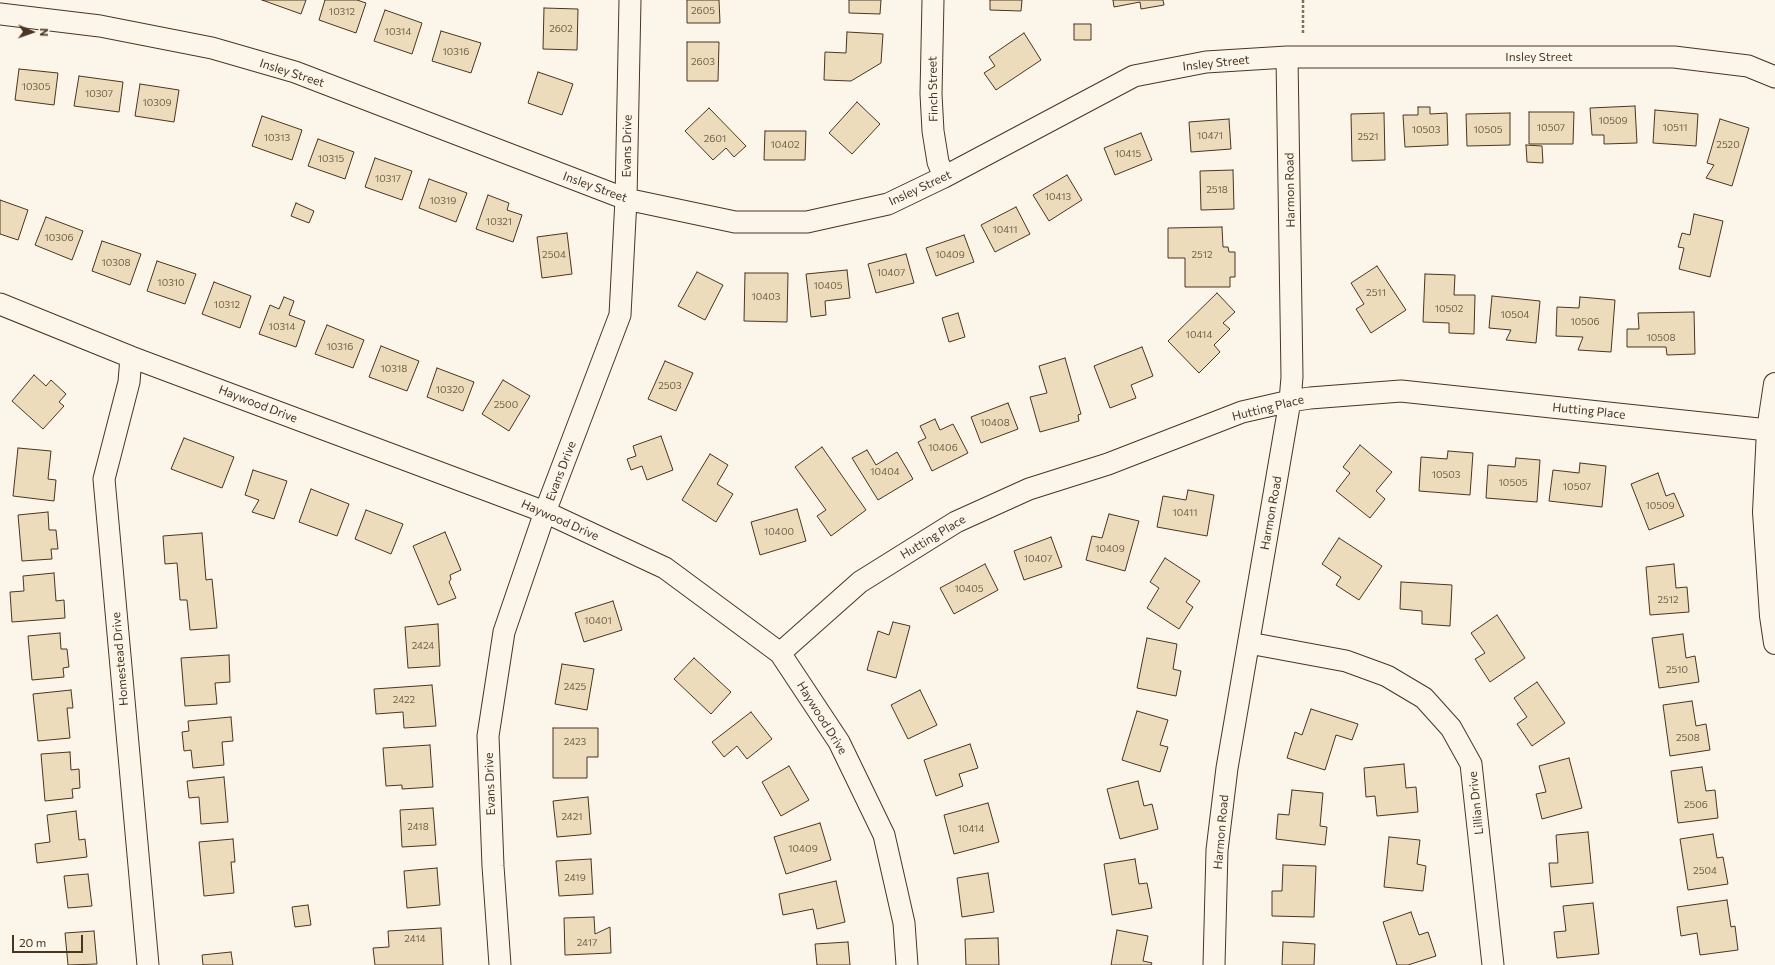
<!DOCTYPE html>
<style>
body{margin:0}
#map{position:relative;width:1775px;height:965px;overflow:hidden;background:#fbf6e9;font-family:Commissioner,sans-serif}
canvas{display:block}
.north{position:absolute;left:12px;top:12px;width:40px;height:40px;-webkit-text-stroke:3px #fbf6e9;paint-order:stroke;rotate:92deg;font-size:11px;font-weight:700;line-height:16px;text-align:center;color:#4a3520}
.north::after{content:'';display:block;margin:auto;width:14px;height:18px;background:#4a3520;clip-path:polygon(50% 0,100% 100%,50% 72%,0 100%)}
.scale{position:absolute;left:12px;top:935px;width:71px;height:18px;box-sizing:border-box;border:2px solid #4a3520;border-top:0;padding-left:5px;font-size:12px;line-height:14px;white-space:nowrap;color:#4a3520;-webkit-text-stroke:3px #fbf6e9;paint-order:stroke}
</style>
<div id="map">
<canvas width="1775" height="965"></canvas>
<div class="north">N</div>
<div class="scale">20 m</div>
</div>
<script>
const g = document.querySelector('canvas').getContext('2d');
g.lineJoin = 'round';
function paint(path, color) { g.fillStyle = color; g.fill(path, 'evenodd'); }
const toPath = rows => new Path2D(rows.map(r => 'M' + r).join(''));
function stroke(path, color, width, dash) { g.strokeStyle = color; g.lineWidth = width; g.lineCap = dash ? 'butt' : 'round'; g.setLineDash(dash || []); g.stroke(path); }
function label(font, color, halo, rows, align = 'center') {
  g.font = font + ' Commissioner,sans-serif'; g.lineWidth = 3; g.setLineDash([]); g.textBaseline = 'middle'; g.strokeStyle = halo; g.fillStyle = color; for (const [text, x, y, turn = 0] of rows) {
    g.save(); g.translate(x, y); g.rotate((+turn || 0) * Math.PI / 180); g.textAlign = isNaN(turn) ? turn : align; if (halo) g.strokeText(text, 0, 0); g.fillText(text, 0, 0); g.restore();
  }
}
const building = toPath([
 [262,0,306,0,301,14,262,0],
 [325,0,357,0,366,3,356,33,319,20,325,0],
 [687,0,719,0,720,23,687,23,687,0],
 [849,0,881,0,880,14,849,13,849,0],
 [990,0,1022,0,1021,11,990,10,990,0],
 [1113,0,1163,0,1164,5,1141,9,1140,2,1114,7,1113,0],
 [544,8,578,9,577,50,543,49,544,8],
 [385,10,422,23,412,54,374,41,385,10],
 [1074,24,1091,24,1091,40,1074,40,1074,24],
 [441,31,481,43,471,73,432,61,441,31],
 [847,32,883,34,881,63,851,81,824,80,825,52,846,53,847,32],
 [1024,33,1041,60,996,90,984,73,995,66,989,57,1024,33],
 [687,42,719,42,718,81,687,81,687,42],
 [19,69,58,73,54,105,15,100,19,69],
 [538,72,573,84,562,115,528,103,538,72],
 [79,76,123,82,119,112,74,106,79,76],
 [140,84,179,90,174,122,135,116,140,84],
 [857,102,880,124,852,154,829,133,857,102],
 [1635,106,1637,143,1604,144,1604,135,1592,135,1590,108,1635,106],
 [1418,107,1430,107,1430,114,1447,113,1448,145,1405,147,1403,115,1418,115,1418,107],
 [709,108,746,146,734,157,726,148,713,160,685,131,709,108],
 [1655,110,1698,114,1696,146,1653,143,1655,110],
 [1529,112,1574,112,1573,144,1529,144,1529,112],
 [1384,113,1385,160,1352,161,1351,114,1384,113],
 [1510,113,1510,145,1467,146,1466,114,1510,113],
 [262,116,302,130,292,160,252,146,262,116],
 [1229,119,1231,149,1191,152,1189,122,1229,119],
 [1720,119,1749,128,1732,186,1706,178,1714,165,1707,163,1720,119],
 [765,131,806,131,805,160,764,160,765,131],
 [1141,133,1152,160,1115,175,1104,148,1141,133],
 [318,139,354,152,345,179,308,166,318,139],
 [1526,145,1542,146,1543,163,1527,162,1526,145],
 [375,158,412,171,402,200,365,187,375,158],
 [1233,170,1234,209,1201,210,1200,171,1233,170],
 [1067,175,1082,200,1049,221,1033,195,1067,175],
 [429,179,467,193,456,222,419,208,429,179],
 [488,195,509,203,507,210,522,215,513,242,476,229,488,195],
 [0,200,28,210,18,240,0,234,0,200],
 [296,203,314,211,309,223,291,216,296,203],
 [1016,207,1030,234,995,252,981,225,1016,207],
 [1694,214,1723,221,1710,277,1679,269,1684,248,1678,247,1682,233,1690,235,1694,214],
 [46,217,83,231,72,260,35,245,46,217],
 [1222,227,1223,247,1228,247,1229,252,1235,252,1235,277,1230,277,1230,287,1185,287,1185,258,1168,258,1168,228,1222,227],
 [567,233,572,274,542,278,537,237,567,233],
 [964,235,974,262,936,276,926,248,964,235],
 [102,241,141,254,130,285,92,271,102,241],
 [906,254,914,283,876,293,868,264,906,254],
 [157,261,196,274,185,304,147,291,157,261],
 [1377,266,1406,310,1371,333,1356,309,1364,304,1351,283,1377,266],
 [847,270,850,298,825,301,826,315,811,317,806,274,847,270],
 [697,272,723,285,705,320,678,306,697,272],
 [745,273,788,273,787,322,744,321,745,273],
 [1425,274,1455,275,1454,295,1475,295,1474,334,1449,333,1449,323,1423,322,1425,274],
 [214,282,251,296,240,328,202,314,214,282],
 [1217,293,1235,312,1223,323,1230,329,1214,345,1220,352,1199,373,1168,341,1217,293],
 [1492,296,1540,301,1536,343,1506,340,1511,330,1489,328,1492,296],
 [284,297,294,301,289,315,305,321,296,347,259,334,270,305,279,309,284,297],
 [1580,297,1615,300,1611,352,1578,350,1583,337,1556,336,1557,307,1579,308,1580,297],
 [1694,312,1695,354,1667,355,1666,347,1627,347,1627,329,1639,329,1638,313,1694,312],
 [958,313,965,337,949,342,942,318,958,313],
 [327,325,364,340,353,368,315,354,327,325],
 [381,346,419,361,407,391,369,377,381,346],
 [1142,347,1153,376,1131,385,1136,398,1110,408,1094,366,1142,347],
 [1065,358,1081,414,1078,415,1079,421,1040,432,1030,397,1047,393,1039,366,1065,358],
 [665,361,693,373,676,411,648,399,665,361],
 [437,368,474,382,463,411,427,397,437,368],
 [34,375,46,386,51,380,66,394,59,402,64,406,43,429,12,401,34,375],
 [503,380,530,396,509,431,482,414,503,380],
 [1008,403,1018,429,981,443,971,417,1008,403],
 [935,419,940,430,953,424,968,453,932,471,918,442,926,438,920,426,935,419],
 [661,436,673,470,647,480,642,466,631,470,627,459,636,456,633,446,661,436],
 [184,438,234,457,222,488,171,469,184,438],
 [1360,445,1392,472,1376,491,1385,499,1370,518,1336,491,1350,473,1343,467,1360,445],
 [822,447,866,510,831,536,817,516,826,510,795,467,822,447],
 [18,448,51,451,48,479,56,480,54,501,13,496,18,448],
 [867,450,876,465,897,452,913,479,878,500,852,458,867,450],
 [1448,451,1473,453,1470,495,1419,491,1421,457,1447,459,1448,451],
 [710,454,728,465,717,484,733,494,716,522,682,500,710,454],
 [1516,458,1540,460,1537,502,1486,498,1488,465,1515,467,1516,458],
 [1580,463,1606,466,1602,507,1549,501,1553,470,1579,473,1580,463],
 [253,470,287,481,274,519,252,512,259,500,245,495,253,470],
 [1658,473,1666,496,1674,493,1684,516,1649,530,1631,484,1658,473],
 [311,489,349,504,337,536,299,522,311,489],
 [1188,490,1214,495,1207,536,1157,527,1163,496,1186,500,1188,490],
 [797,509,806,541,760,555,751,522,797,509],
 [366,510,403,524,391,554,355,539,366,510],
 [48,512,49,530,56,530,58,549,51,549,52,559,22,561,18,515,48,512],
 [1109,514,1139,521,1125,571,1086,560,1092,536,1102,538,1109,514],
 [445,532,461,570,450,575,451,579,449,582,456,598,438,605,413,546,445,532],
 [202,533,206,580,212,579,217,628,190,630,187,600,180,600,177,563,165,564,163,536,202,533],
 [1051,537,1062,567,1024,580,1014,551,1051,537],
 [1339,538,1382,566,1359,600,1336,585,1341,577,1322,564,1339,538],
 [1165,558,1200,581,1186,602,1193,607,1179,629,1147,608,1159,588,1150,582,1165,558],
 [985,564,998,590,954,614,940,588,985,564],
 [1674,564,1676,588,1687,587,1689,612,1650,615,1646,567,1674,564],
 [54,573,56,601,64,600,65,618,12,622,10,592,24,591,23,576,54,573],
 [1401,582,1452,585,1450,626,1422,624,1422,611,1400,609,1401,582],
 [613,601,622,630,584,642,575,613,613,601],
 [1497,615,1525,658,1490,682,1475,659,1485,653,1471,633,1497,615],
 [893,622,910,626,896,678,867,670,878,631,889,635,893,622],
 [438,624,440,666,408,668,405,627,438,624],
 [60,633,61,649,67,649,69,667,63,668,64,677,32,680,28,636,60,633],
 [1683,634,1686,658,1695,656,1699,682,1659,688,1652,638,1683,634],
 [1147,638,1177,644,1173,669,1181,671,1176,696,1137,688,1147,638],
 [229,655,230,682,215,683,217,704,185,706,181,658,229,655],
 [694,658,731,692,711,714,674,679,694,658],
 [562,664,594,669,587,710,555,704,562,664],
 [1537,682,1565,723,1532,746,1517,724,1527,717,1514,698,1537,682],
 [432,685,436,726,404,728,403,712,376,714,374,689,432,685],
 [71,690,73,708,67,708,70,738,38,741,33,694,71,690],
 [920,690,937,725,908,739,891,705,920,690],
 [1692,701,1696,726,1706,724,1710,750,1670,756,1663,705,1692,701],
 [1311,709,1358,724,1352,740,1336,735,1325,770,1287,758,1295,732,1302,735,1311,709],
 [1137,711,1168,720,1160,745,1168,747,1160,772,1122,760,1137,711],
 [751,712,772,739,747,759,737,746,724,757,712,742,751,712],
 [231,717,233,741,222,742,224,765,193,768,191,750,184,751,182,732,189,731,188,721,231,717],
 [553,728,598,728,598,757,587,757,587,778,553,778,553,728],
 [970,744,978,768,959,774,963,786,936,796,924,760,970,744],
 [430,745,433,787,402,789,402,785,386,786,383,748,430,745],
 [70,752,71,770,79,769,80,788,72,789,73,798,45,801,41,754,70,752],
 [1569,758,1582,808,1542,819,1536,794,1546,792,1539,766,1569,758],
 [1404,764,1406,788,1416,787,1418,812,1377,816,1375,796,1366,797,1364,768,1404,764],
 [789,766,809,800,781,816,762,782,789,766],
 [1702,767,1706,791,1715,790,1718,818,1678,823,1671,771,1702,767],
 [224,777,228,822,201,824,199,797,189,798,187,781,224,777],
 [1138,781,1144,806,1152,804,1158,829,1120,839,1107,789,1138,781],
 [1292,790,1323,793,1320,826,1327,827,1325,845,1276,839,1278,814,1289,815,1292,790],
 [588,797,591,834,557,837,553,801,588,797],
 [988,803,999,842,954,854,944,815,988,803],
 [433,808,436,845,402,847,400,810,433,808],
 [76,811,79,840,85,839,87,857,37,863,35,844,50,842,47,815,76,811],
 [820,823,831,860,786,874,774,837,820,823],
 [1588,832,1593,883,1551,887,1549,863,1558,863,1556,835,1588,832],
 [1713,834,1717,858,1723,857,1728,884,1688,890,1680,839,1713,834],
 [1389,837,1420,840,1417,864,1426,866,1423,891,1384,887,1389,837],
 [233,839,235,862,231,862,234,893,204,896,199,842,233,839],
 [591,859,593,894,559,896,556,861,591,859],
 [1135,859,1139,884,1147,883,1152,908,1112,915,1104,864,1135,859],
 [1283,865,1316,866,1314,917,1272,916,1272,891,1282,891,1283,865],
 [437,868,440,905,407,908,404,871,437,868],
 [988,873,994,912,962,917,957,878,988,873],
 [88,874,92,906,68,908,64,876,88,874],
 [836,881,845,922,817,929,813,909,783,915,779,894,836,881],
 [1727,900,1731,927,1735,926,1738,950,1700,955,1697,933,1681,936,1677,907,1727,900],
 [1593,903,1599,954,1557,958,1554,932,1566,931,1563,906,1593,903],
 [308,905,311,925,295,927,292,907,308,905],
 [1411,912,1419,935,1428,932,1436,956,1408,965,1397,965,1383,922,1411,912],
 [594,917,595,934,610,927,611,953,565,955,564,918,594,917],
 [441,928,443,965,375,965,373,948,389,947,388,931,441,928],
 [1117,930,1148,936,1143,961,1152,963,1151,965,1111,965,1117,930],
 [94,931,97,964,68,965,65,933,94,931],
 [998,938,999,965,966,965,965,939,998,938],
 [848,942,850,965,817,965,815,944,848,942],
 [1283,942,1315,944,1314,965,1282,965,1283,942],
 [231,952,233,965,203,965,202,955,231,952]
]);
paint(building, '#ecdcbc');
stroke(building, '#4a3520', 1);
const street = toPath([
 [933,0,931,94,933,131,938,162,944,177],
 [0,14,100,26,212,48,295,72,626,199,735,222,807,222,888,204,944,177,1134,76,1206,62,1287,57,1674,57,1748,66,1775,77],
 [0,304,131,357,545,512,665,568,780,653,839,742,884,835,904,923,907,965],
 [131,357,129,382,104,479,148,965],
 [1249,643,1346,661,1387,676,1424,698,1451,728,1471,764,1493,965],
 [780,653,860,582,956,522,1029,489,1108,464,1242,412,1290,401,1310,398,1401,391,1768,430],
 [500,965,493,866,488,736,504,632,545,512,620,315,626,199,630,0],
 [1214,965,1217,850,1227,768,1290,401,1292,377,1287,57]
]);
const secondary = toPath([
 [1775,384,1768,430,1764,512,1771,616,1775,643]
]);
stroke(street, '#4a3520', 23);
stroke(secondary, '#4a3520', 24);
stroke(toPath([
 [1303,0,1303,35]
]), '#7f6f5c', 2.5, [3, 2]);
stroke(street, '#fbf6e9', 21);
stroke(secondary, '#fbf6e9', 22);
label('10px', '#725f47', null, [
 ["2605",703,11],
 ["10312",342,12],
 ["2602",561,29],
 ["10314",398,32],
 ["10316",456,52],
 ["2603",703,62],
 ["10305",36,87],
 ["10307",99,94],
 ["10309",157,103],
 ["10509",1613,121],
 ["10507",1551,128],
 ["10511",1675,128],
 ["10503",1426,130],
 ["10505",1488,130],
 ["10471",1210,136],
 ["2521",1368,137],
 ["10313",277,138],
 ["2601",715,139],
 ["10402",785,145],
 ["2520",1728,145],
 ["10415",1128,154],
 ["10315",331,159],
 ["10317",388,179],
 ["2518",1217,190],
 ["10413",1058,197],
 ["10319",443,201],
 ["10321",499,222],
 ["10411",1005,230],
 ["10306",59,238],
 ["2504",554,255],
 ["10409",950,255],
 ["2512",1202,255],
 ["10308",116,263],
 ["10407",891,273],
 ["10310",171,283],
 ["10405",828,286],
 ["2511",1376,293],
 ["10403",766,297],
 ["10312",227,305],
 ["10502",1449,309],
 ["10504",1515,315],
 ["10506",1585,322],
 ["10314",282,327],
 ["10414",1199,335],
 ["10508",1661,338],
 ["10316",340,347],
 ["10318",394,369],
 ["2503",670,386],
 ["10320",450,390],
 ["2500",506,405],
 ["10408",995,423],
 ["10406",943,448],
 ["10404",885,472],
 ["10503",1446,475],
 ["10505",1513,483],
 ["10507",1577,487],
 ["10509",1660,506],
 ["10411",1185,513],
 ["10400",779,532],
 ["10409",1110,549],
 ["10407",1038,559],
 ["10405",969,589],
 ["2512",1668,600],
 ["10401",598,621],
 ["2424",423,646],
 ["2510",1677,670],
 ["2425",575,687],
 ["2422",404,700],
 ["2508",1688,738],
 ["2423",575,742],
 ["2506",1696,805],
 ["2421",572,817],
 ["2418",418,827],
 ["10414",971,829],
 ["10409",803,849],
 ["2504",1705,871],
 ["2419",575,878],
 ["2414",415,939],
 ["2417",587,943]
]);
label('12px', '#4a3520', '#fbf6e9', [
 ["Insley Street",1539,57],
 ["Insley Street",1216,63,-6],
 ["Insley Street",292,73,18],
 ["Finch Street",933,89,-91],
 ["Evans Drive",627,146,-89],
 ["Insley Street",595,187,20],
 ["Insley Street",920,188,-25],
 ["Harmon Road",1290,190,-91],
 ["Haywood Drive",258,404,21],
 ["Hutting Place",1268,408,-14],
 ["Hutting Place",1589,411,6],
 ["Evans Drive",561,471,-69],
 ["Harmon Road",1271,513,-80],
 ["Haywood Drive",560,520,24],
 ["Hutting Place",933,537,-31],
 ["Homestead Drive",120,659,-95],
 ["Haywood Drive",822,718,58],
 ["Evans Drive",490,784,-92],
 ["Lillian Drive",1476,803,-96],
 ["Harmon Road",1221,832,-85]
]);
</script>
